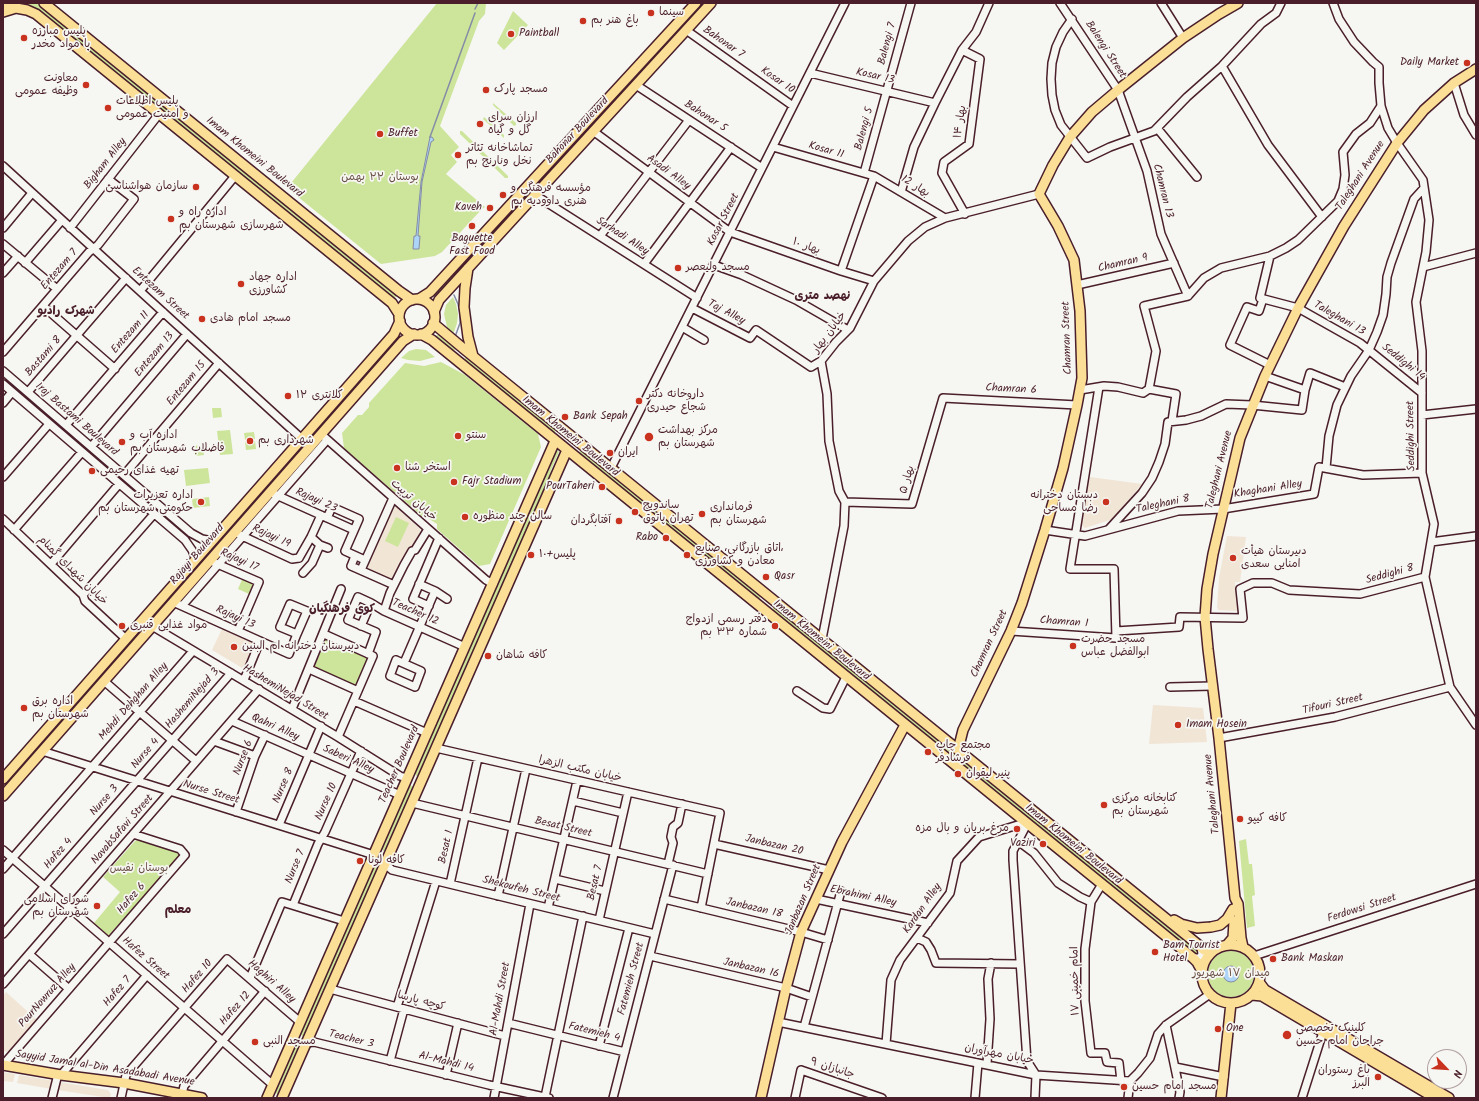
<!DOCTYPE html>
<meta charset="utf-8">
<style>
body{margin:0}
#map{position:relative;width:1479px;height:1101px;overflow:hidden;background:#f6f6f2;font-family:Kalam,sans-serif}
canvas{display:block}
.frame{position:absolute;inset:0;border:4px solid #4a1f2b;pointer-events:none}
.north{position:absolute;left:1427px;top:1049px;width:40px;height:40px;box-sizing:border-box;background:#f6f6f2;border:1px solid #b1a0a2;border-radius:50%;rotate:115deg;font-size:11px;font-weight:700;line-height:16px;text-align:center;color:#4a1f2b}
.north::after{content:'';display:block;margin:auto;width:14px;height:18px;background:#c8321e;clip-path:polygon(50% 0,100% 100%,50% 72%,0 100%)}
</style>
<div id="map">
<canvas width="1479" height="1101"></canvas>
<div class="frame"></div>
<div class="north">N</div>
</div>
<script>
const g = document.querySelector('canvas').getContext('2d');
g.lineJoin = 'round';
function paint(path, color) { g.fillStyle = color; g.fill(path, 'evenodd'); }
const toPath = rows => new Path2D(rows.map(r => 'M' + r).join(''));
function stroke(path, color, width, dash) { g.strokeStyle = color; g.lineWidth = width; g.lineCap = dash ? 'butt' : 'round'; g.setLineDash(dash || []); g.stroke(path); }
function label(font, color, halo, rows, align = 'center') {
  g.font = font + ' Kalam,"Playpen Sans Arabic",sans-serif'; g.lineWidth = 3.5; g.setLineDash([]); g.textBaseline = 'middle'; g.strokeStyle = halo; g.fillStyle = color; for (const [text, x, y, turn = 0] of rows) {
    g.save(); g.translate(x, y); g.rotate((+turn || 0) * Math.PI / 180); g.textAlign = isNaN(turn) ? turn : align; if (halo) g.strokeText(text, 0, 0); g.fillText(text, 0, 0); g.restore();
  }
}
paint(toPath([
 [1090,477,1142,484,1113,519,1085,528,1080,524],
 [395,506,421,530,412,548,409,549,394,581,366,569],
 [1227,536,1246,537,1240,582,1235,582,1238,611,1218,610,1217,607,1219,578],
 [222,629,255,643,244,669,212,650],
 [1153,705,1203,708,1207,742,1149,744],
 [6,992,37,1020,9,1052,3,1051,3,996],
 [3,1072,15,1074,13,1082,3,1081],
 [19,1075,54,1081,52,1089,17,1083],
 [59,1082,108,1090,111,1094,110,1098,57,1090]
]), '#f1e5d6');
paint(toPath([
 [15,3,38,3,396,294,396,297,393,298,39,11,28,6],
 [437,3,486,3,485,14,479,21,440,126,459,147,451,155,457,162,446,174,485,207,482,209,442,252,435,256,381,264,287,188],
 [700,3,707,3,616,102,613,101,613,98],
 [513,11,528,25,504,50,497,43],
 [493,103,516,123,516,125,514,126,493,105],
 [604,109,607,111,437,297,435,296,434,294],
 [484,117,504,135,504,138,483,119],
 [460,131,462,131,508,176,508,178,505,178,460,134],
 [453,297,456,304,458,314,457,323,453,335,447,327,444,314,446,305],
 [437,335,439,335,454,347,455,350,452,350,437,338],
 [397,337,399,340,362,383,358,379],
 [416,349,426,350,435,357,420,361,408,360,401,358,409,351],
 [465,358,467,358,555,429,555,432,553,432,465,361],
 [441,362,465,375,538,434,541,447,490,564,479,566,437,529,437,524,426,517,424,518,344,448,342,433,358,415,362,415,369,407,369,403,405,363,424,366],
 [3,375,39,406,39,407,29,402,3,380],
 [355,385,357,387,260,499,255,496],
 [212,408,221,408,222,417,213,418],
 [48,416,57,421,190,535,189,538,187,538,46,417],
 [230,430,233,454,220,455,217,431],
 [254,432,255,439,245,440,244,433],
 [255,441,256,449,246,450,245,442],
 [203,445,204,455,195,456,194,446],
 [557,450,559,452,551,470,549,480,420,774,416,776,415,772,556,451],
 [580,451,582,451,760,595,760,598,758,598,579,454],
 [208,468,210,483,186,486,184,470],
 [209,497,210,506,193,508,192,499],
 [254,497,258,501,155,617,152,617,152,616],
 [396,517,409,523,398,547,385,541],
 [243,577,254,582,249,594,238,589],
 [773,608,776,608,1200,952,1197,955,773,611],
 [142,627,143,630,3,792,3,783,139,628],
 [326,638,368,657,355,686,314,668],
 [410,785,413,787,413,789,387,850,383,851,382,847,408,787],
 [1246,839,1249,864,1252,864,1255,895,1252,896,1255,926,1247,928,1239,841],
 [138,840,177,852,180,855,109,935,108,935,94,923,120,892,103,877,135,841],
 [376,863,379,864,379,867,304,1036,302,1036,300,1033,374,864],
 '1208 974a23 23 0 1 1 46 0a23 23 0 1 1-46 0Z',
 [298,1044,300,1046,279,1095,274,1092,295,1045]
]), '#cde59b');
const water = toPath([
 [430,137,432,137,434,140,431,142,422,182,418,236,420,236,419,249,413,249,414,236,416,236,421,182,430,137],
 '1223 974a8 8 0 1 1 16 0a8 8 0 1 1-16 0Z'
]);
paint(water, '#acd4f6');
stroke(water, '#858ca5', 1);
stroke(toPath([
 [475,9,478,3],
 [430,137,475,13],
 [454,295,458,304,460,313,460,323,455,337]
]), '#858ca5', 1.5);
const minor = toPath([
 [1060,3,1118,90,1147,171,1161,234,1188,296],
 [1161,3,1183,38],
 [1333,3,1339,19,1354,42,1373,62,1379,67,1379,83,1381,106,1388,128,1397,143,1423,180,1429,220,1426,252,1416,302,1422,351,1422,473,1434,524,1425,577,1450,687,1476,725],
 [1072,19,1063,32,1056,47,1052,63,1051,79,1052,95,1055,110,1061,125,1087,158,1110,147,1154,131,1187,97,1222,66,1261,24,1276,13,1281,3],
 [686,30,793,106],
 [962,50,980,59,969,144,944,162,942,173,965,214],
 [1222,66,1268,145,1322,217],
 [810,73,935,103],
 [1454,83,1464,115,1476,135],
 [636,85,762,168],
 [1157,128,1197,177],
 [593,131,730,232,841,271,874,281],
 [773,147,874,176,945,218],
 [3,166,302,439],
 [864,173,911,3],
 [901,192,914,147,935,103,962,50,976,32,989,3],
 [535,195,697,298],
 [3,228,32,193],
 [70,228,159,114],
 [600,236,689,120],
 [3,244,57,289],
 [1270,256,1260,298,1298,308,1360,343,1422,393],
 [25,263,62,220],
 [644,264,731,147],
 [714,265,742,275,796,300,848,330],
 [1423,267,1476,253],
 [841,271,874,176],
 [3,273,18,256],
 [1077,285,1174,263],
 [140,291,235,176],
 [1263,299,1259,311,1247,307,1230,345,1270,365],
 [43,306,115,369],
 [692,308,750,338,756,330,811,367,821,361],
 [682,327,704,340],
 [3,352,89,252,98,245,134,199,108,179],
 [3,371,191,533,202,539,212,541],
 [1265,376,1305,390],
 [3,384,185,540,192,550,196,559],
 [1149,389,1156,351,1144,306,1188,296,1204,278,1221,268,1270,256,1286,248,1298,240,1338,201,1343,189,1345,175,1343,152,1356,134,1370,123,1381,106],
 [1149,389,1176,394,1172,421],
 [1080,390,1104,386,1118,387,1143,393,1149,389],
 [28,392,126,278],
 [3,403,12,392],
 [1422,415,1476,409],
 [66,425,163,312],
 [321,434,486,580,493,584],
 [91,447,187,334],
 [611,468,845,3],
 [1326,468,1329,436,1337,405,1351,376,1369,350,1377,332,1383,315,1386,294,1387,277,1391,263,1414,199,1424,188],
 [124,475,219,363],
 [3,477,49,424],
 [274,494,354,530],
 [845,502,912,504,943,398,1077,405],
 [327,518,332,507,359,519,345,551,365,560],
 [3,519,83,595,85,601,126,639],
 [1109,529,1142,493,1152,478,1159,462,1165,444,1168,422,1186,420,1201,416,1226,404,1252,405,1302,410,1305,390,1310,373,1345,387],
 [14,530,82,452],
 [1045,530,1085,536,1178,511,1223,509,1314,494,1319,467,1363,475,1422,473],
 [240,535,292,559,299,558],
 [311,537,320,545,328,548],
 [1431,542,1476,536],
 [355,556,351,566,394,585],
 [299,558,311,537,321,515],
 [215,563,259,582,238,631],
 [51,564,119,484],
 [361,570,393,498],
 [303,573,312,563,320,545],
 [419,584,435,591,447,599],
 [83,595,154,514],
 [173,602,289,654,297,634,307,611,290,604,280,627,297,634],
 [182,606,327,440],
 [429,606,413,599,439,538],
 [384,611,390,593,404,565,412,551,415,550,428,529],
 [143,619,152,626,338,737,400,776,407,778],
 [361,626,371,603],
 [1011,631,1116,638,1114,569,1070,569,1099,387],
 [1116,631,1179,627,1180,617,1243,618,1240,589,1253,583,1272,583,1289,590,1360,594,1425,577],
 [324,634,373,656,338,737],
 [822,639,844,526,845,502,839,491,829,441,827,394,821,361,836,342,850,328,874,281,908,241,925,227,945,218,1039,194],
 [368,654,376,632,348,620,358,597,371,603,384,611,465,647],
 [396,660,421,671,415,687,390,676,396,660],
 [404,663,435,591],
 [309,669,358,691],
 [244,680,260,641],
 [104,681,196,761],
 [1170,687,1212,686],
 [797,691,823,708,830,709,846,677],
 [354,701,427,733],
 [292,709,341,589],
 [232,721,400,795],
 [1219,738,1335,717,1450,687],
 [214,741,255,756],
 [436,748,720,813,701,908],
 [42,751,374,855],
 [573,801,623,813],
 [412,803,708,874],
 [236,812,255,756,265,735],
 [1027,824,1013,851,1013,860,1027,1061,1036,1075],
 [279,825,321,726],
 [1018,841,1034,853,1058,883,1080,897,1091,902],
 [714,844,829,870],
 [3,850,273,1085],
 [385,864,392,870,655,934],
 [668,864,673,843,671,837,673,827,678,823,682,804],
 [3,869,193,651],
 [555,879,605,891],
 [450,884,478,758],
 [1102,884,1091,902,1085,949,1085,1001,1091,1053,1105,1053,1107,1062,1119,1063,1121,1081],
 [498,896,526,769],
 [664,899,801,932,828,940],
 [816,899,928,923],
 [293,905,318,844,325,832,361,751],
 [548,908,577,781],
 [599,920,628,792],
 [3,934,231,673],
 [917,938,926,942,931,950,936,963,1020,964],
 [29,954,69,989],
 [650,956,786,988,812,997],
 [1254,956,1476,884],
 [1193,958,1200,958,1202,954,1201,947],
 [250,978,282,902,344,921],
 [3,984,259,689],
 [330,989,505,1036],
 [397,1007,436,881],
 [778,1022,1036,1075,1130,1081],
 [508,1023,625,1052],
 [1166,1025,1180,1092,1179,1098],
 [804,1027,841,891],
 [306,1043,314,1042,489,1085,549,1098],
 [886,1044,891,980,900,960,950,893,957,861,979,837,1021,824,1023,820],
 [599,1046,629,928],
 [390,1061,404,1009],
 [987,1064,990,1019,988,979,991,963],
 [3,1065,185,855,180,849,133,834],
 [1175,1067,1224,1077],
 [61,1075,147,975],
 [446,1075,458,1023],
 [1130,1081,1138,1073,1150,1058,1158,1034,1166,1025,1210,994],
 [545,1097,583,916],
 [52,1098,58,1074],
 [121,1098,126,1075,227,959,300,1022],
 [181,1098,184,1086,265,991],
 [494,1098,530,904],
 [613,1098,673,865],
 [795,1098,801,1070,882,1098],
 [975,1098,978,1063],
 [1035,1098,1036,1075],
 [1128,1098,1130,1081],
 [1302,1098,1323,1032]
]);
const major = toPath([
 [44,3,399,291,412,300],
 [3,12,16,8,27,10,36,14,392,303,399,314],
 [468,268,465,288,464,307,468,337,473,356],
 [419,299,430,292,696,3],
 '399 317a18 18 0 1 1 36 0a18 18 0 1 1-36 0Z',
 [434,312,439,300,711,3],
 [433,323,464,349,1201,947,1204,950,1212,951],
 [421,334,432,340,1193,958,1197,962,1202,971],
 [958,750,963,730,1011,631,1022,603,1045,530,1063,468,1077,405,1082,378,1080,311,1074,260,1058,226,1039,194,1053,165,1070,137,1092,112,1118,90,1183,38,1219,14,1238,3],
 [3,779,394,334,400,321],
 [3,796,403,341,414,334],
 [1174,920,1181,924,1197,928,1211,927,1220,925,1227,919,1233,909],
 '1202 974a29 29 0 1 1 58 0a29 29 0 1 1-58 0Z',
 [1227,945,1233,938,1234,921],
 [1243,947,1241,938,1238,904,1235,898,1219,738,1208,649,1205,617,1207,589,1213,554,1240,438,1265,376,1298,308,1344,226,1397,143,1424,110,1454,83,1476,69],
 [1259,982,1265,990,1449,1098],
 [1252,995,1262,996,1435,1098],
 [3,1065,61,1075,124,1083,202,1098],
 [267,1098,555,441],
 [282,1098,567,450],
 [761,1098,786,988,801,932,842,842,905,725],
 [1221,1098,1231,1003]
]);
const highway = toPath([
 [3,9,9,3]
]);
stroke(minor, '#4a1f2b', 10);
stroke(major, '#4a1f2b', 12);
stroke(highway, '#4a1f2b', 13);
stroke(minor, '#f6f6f2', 7);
stroke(major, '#fbdf96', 9);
stroke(highway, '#fbdf96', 10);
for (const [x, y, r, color] of [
 [651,13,4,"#c8321e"],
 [583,21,4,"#c8321e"],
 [511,34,4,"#c8321e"],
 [24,38,4,"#c8321e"],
 [1467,63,4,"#c8321e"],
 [86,85,4,"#c8321e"],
 [486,90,4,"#c8321e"],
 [108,108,4,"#c8321e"],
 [480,124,4,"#c8321e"],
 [380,134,4,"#c8321e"],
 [458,155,4,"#c8321e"],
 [196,187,4,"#c8321e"],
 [503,195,4,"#c8321e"],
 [490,208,4,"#c8321e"],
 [171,219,4,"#c8321e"],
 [472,226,4,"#c8321e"],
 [678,268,4,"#c8321e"],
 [241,284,4,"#c8321e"],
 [202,319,4,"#c8321e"],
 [288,396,4,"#c8321e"],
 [639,401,4,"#c8321e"],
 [565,417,4,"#c8321e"],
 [458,436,4,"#c8321e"],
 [649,437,5,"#c8321e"],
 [250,441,4,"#c8321e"],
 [122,442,4,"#c8321e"],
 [610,453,4,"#c8321e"],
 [397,468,4,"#c8321e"],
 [92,471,4,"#c8321e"],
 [454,482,4,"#c8321e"],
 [602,487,4,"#c8321e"],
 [201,502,4,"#c8321e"],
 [1106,502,4,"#c8321e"],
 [635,512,4,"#c8321e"],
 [702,514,4,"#c8321e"],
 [465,517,4,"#c8321e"],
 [619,521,4,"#c8321e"],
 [666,538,4,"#c8321e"],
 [531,555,4,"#c8321e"],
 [687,555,4,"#c8321e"],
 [1233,558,4,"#c8321e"],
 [766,577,4,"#c8321e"],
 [122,626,4,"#c8321e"],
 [775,626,4,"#c8321e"],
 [1073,646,4,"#c8321e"],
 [234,647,4,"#c8321e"],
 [488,656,4,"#c8321e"],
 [24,708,4,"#c8321e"],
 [1178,725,4,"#c8321e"],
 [928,752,4,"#c8321e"],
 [958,774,4,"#c8321e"],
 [1104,805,4,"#c8321e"],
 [1240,819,4,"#c8321e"],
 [1017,829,4,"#c8321e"],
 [1043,844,4,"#c8321e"],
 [360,861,4,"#c8321e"],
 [97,906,4,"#c8321e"],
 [1155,952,4,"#c8321e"],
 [1273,959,4,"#c8321e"],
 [1218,1029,4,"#c8321e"],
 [1287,1035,5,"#c8321e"],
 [255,1042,4,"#c8321e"],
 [1378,1077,4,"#c8321e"],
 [1124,1087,4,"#c8321e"]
]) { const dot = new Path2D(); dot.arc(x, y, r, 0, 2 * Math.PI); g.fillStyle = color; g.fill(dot); stroke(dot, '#f6f6f2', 1.5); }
label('11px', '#4a1f2b', '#f6f6f2', [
 ["سینما",659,13],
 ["باغ هنر بم",591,21],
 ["پلیس مبارزه",32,32],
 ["با مواد مخدر",32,45],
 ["Paintball",519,34],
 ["Daily Market",1459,63,"right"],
 ["معاونت",78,79,"right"],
 ["وظیفه عمومی",78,92,"right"],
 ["مسجد پارک",494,90],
 ["پلیس اطلاعات",116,102],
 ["و امنیت عمومی",116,115],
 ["ارزان سرای",488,118],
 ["گل و گیاه",488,131],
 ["Buffet",388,134],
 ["تماشاخانه تئاتر",466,149],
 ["نخل ونارنج بم",466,162],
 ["سازمان هواشناسی",188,187,"right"],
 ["مؤسسه فرهنگی و",511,189],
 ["هنری داوودیه بم",511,202],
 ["Kaveh",482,208,"right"],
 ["اداره راه و",179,213],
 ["شهرسازی شهرستان بم",179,226],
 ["Baguette",472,239,"center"],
 ["Fast Food",472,252,"center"],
 ["مسجد ولیعصر",686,268],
 ["اداره جهاد",249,278],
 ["کشاورزی",249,291],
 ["مسجد امام هادی",210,319],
 ["داروخانه دکتر",647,395],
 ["شجاع حیدری",647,408],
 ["کلانتری ۱۲",296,396],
 ["Bank Sepah",573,417],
 ["مرکز بهداشت",658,431],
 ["شهرستان بم",658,444],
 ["اداره آب و",130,436],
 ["فاضلاب شهرستان بم",130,449],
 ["سنتو",466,436],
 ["شهرداری بم",258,441],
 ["ایران",618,453],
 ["استخر شنا",405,468],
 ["تهیه غذای رحیمی",100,471],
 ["Fajr Stadium",462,482],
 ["PourTaheri",594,487,"right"],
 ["اداره تعزیرات",193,496,"right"],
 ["حکومتی شهرستان بم",193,509,"right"],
 ["دبستان دخترانه",1098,496,"right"],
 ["رضا مساحی",1098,509,"right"],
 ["ساندویچ",643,506],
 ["تهران پاتوق",643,519],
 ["فرمانداری",710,508],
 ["شهرستان بم",710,521],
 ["سالن چند منظوره",473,517],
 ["آفتابگردان",611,521,"right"],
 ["Rabo",658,538,"right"],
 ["اتاق بازرگانی، صنایع،",695,549],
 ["معادن و کشاورزی",695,562],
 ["دبیرستان هیأت",1241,552],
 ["امنایی سعدی",1241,565],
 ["پلیس+۱۰",539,555],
 ["Qasr",774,577],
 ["دفتر رسمی ازدواج",767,620,"right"],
 ["شماره ۳۳ بم",767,633,"right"],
 ["مواد غذایی قنبری",130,626],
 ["مسجد حضرت",1081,640],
 ["ابوالفضل عباس",1081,653],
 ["دبیرستان دخترانه ام البنین",242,647],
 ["کافه شاهان",496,656],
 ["اداره برق",32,702],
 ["شهرستان بم",32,715],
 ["Imam Hosein",1186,725],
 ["مجتمع چاپ",936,746],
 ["فرشادفر",936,759],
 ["پنیر لیقوان",966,774],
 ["کتابخانه مرکزی",1112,799],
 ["شهرستان بم",1112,812],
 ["کافه کیپو",1248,819],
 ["مرغ بریان و بال مزه",1009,829,"right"],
 ["Vaziri",1035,844,"right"],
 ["کافه لونا",368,861],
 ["شورای اسلامی",89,900,"right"],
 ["شهرستان بم",89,913,"right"],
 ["Bam Tourist",1163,946],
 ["Hotel",1163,959],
 ["Bank Maskan",1281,959],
 ["One",1226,1029],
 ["کلینیک تخصصی",1296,1029],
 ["جراحان امام حسین",1296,1042],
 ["مسجد النبی",263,1042],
 ["باغ رستوران",1370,1071,"right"],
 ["البرز",1370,1084,"right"],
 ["مسجد امام حسین",1132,1087]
], 'left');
label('11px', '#4a1f2b', '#f6f6f2', [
 ["Bahonar 7",723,43,35],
 ["Balengi 7",888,44,-75],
 ["Balengi Street",1105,50,57],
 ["Kosar 13",875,77,13],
 ["Kosar 10",777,81,35],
 ["Bahonar 5",705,117,33],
 ["بهار ۱۴",961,122,-81],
 ["Balengi 5",865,129,-75],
 ["Bahonar Boulevard",578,131,-47],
 ["Kosar 11",826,151,16],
 ["Imam Khomeini Boulevard",254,158,39],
 ["Bigham Alley",106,164,-52],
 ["Asadi Alley",668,173,36],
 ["Taleghani Avenue",1361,176,-57],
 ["بهار 12",915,187,31],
 ["Chamran 13",1162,191,76],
 ["Kosar Street",724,220,-63],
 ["Sarhadi Alley",622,237,33],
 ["بهار ۱۰",806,247,20],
 ["Chamran 9",1123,264,-13],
 ["Entezam 7",60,270,-49],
 ["Entezam Street",160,294,42],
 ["Taj Alley",726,313,28],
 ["Taleghani 13",1339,319,30],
 ["Entezam 11",131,333,-49],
 ["خیابان بهار",830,333,-53],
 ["Chamran Street",1068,338,-92],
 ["Entezam 13",155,355,-50],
 ["Bastami 8",44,357,-49],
 ["Seddighi 14",1403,363,39],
 ["Entezam 15",187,384,-50],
 ["Chamran 6",1011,390,3],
 ["Iraj Bastami Boulevard",76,420,41],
 ["Seddighi Street",1412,436,-91],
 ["Imam Khomeini Boulevard",570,437,39],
 ["Taleghani Avenue",1220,470,-76],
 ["بهار ۵",908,480,-74],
 ["Khaghani Alley",1268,490,-9],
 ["Rajayi 23",316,501,24],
 ["خیابان تربیت",413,501,41],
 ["Taleghani 8",1163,505,-12],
 ["Rajayi 19",271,537,25],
 ["Rajayi Boulevard",198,555,-49],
 ["Rajayi 17",239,561,24],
 ["خیابان شهدای گمنام",72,571,45],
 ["Seddighi 8",1390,575,-15],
 ["Teacher 12",415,613,24],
 ["Rajayi 13",235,618,24],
 ["Chamran 1",1064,623,4],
 ["Imam Khomeini Boulevard",821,641,39],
 ["Chamran Street",990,644,-65],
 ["HashemiNejad Street",285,693,31],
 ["HashemiNejad 3",193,699,-49],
 ["Mehdi Dehghan Alley",134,702,-49],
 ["Tifouri Street",1333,705,-13],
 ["Qahri Alley",275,728,24],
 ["Nurse 4",146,754,-49],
 ["Nurse 6",244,758,-69],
 ["Saberi Alley",348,760,24],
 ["Teacher Boulevard",400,765,-66],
 ["خیابان مکتب الزهرا",580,770,13],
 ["Nurse 8",284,786,-67],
 ["Nurse Street",211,793,17],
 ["Taleghani Avenue",1213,794,-96],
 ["Nurse 3",105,801,-49],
 ["Nurse 10",327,802,-66],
 ["Besat Street",563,828,13],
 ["NavabSafavi Street",123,830,-49],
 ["Imam Khomeini Boulevard",1073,845,39],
 ["Janbazan 20",774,846,13],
 ["Besat 1",447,847,-77],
 ["Hafez 4",59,854,-49],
 ["Nurse 7",296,867,-68],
 ["Besat 7",596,883,-77],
 ["Shekoufeh Street",521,890,14],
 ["Ebrahimi Alley",863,897,12],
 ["Hafez 6",132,899,-49],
 ["Janbazan Street",804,900,-67],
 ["Janbazan 18",754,909,13],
 ["Kardan Alley",923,909,-55],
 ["Ferdowsi Street",1362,909,-18],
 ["Hafez Street",145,959,41],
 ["Janbazan 16",751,969,13],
 ["Hafez 10",198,977,-49],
 ["Fatemieh Street",632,979,-75],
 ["امام خمینی ۱۷",1076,981,-91],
 ["Haghiri Alley",271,982,41],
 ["Hafez 7",118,992,-49],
 ["PourNowruz Alley",48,996,-49],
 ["Al-Mahdi Street",501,999,-80],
 ["کوچه پارسا",421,1002,15],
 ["Hafez 12",236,1009,-49],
 ["Fatemieh 4",594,1033,14],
 ["Teacher 3",351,1040,14],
 ["خیابان مهرآوران",999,1055,11],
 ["Al-Mahdi 14",446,1063,14],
 ["Sayyid Jamal al-Din Asadabadi Avenue",105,1069,9],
 ["جانبازان ۹",832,1069,18]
]);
label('11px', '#6b5047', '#f6f6f2', [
 ["بوستان ۲۲ بهمن",380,178],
 ["بوستان نفیس",139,869],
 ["میدان ۱۷ شهریور",1231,974]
]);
label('bold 12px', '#4a1f2b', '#f6f6f2', [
 ["نهصد متری",823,297],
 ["شهرک رادیو",66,312],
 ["کوی فرهنگیان",342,610],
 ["معلم",178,911]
]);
</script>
